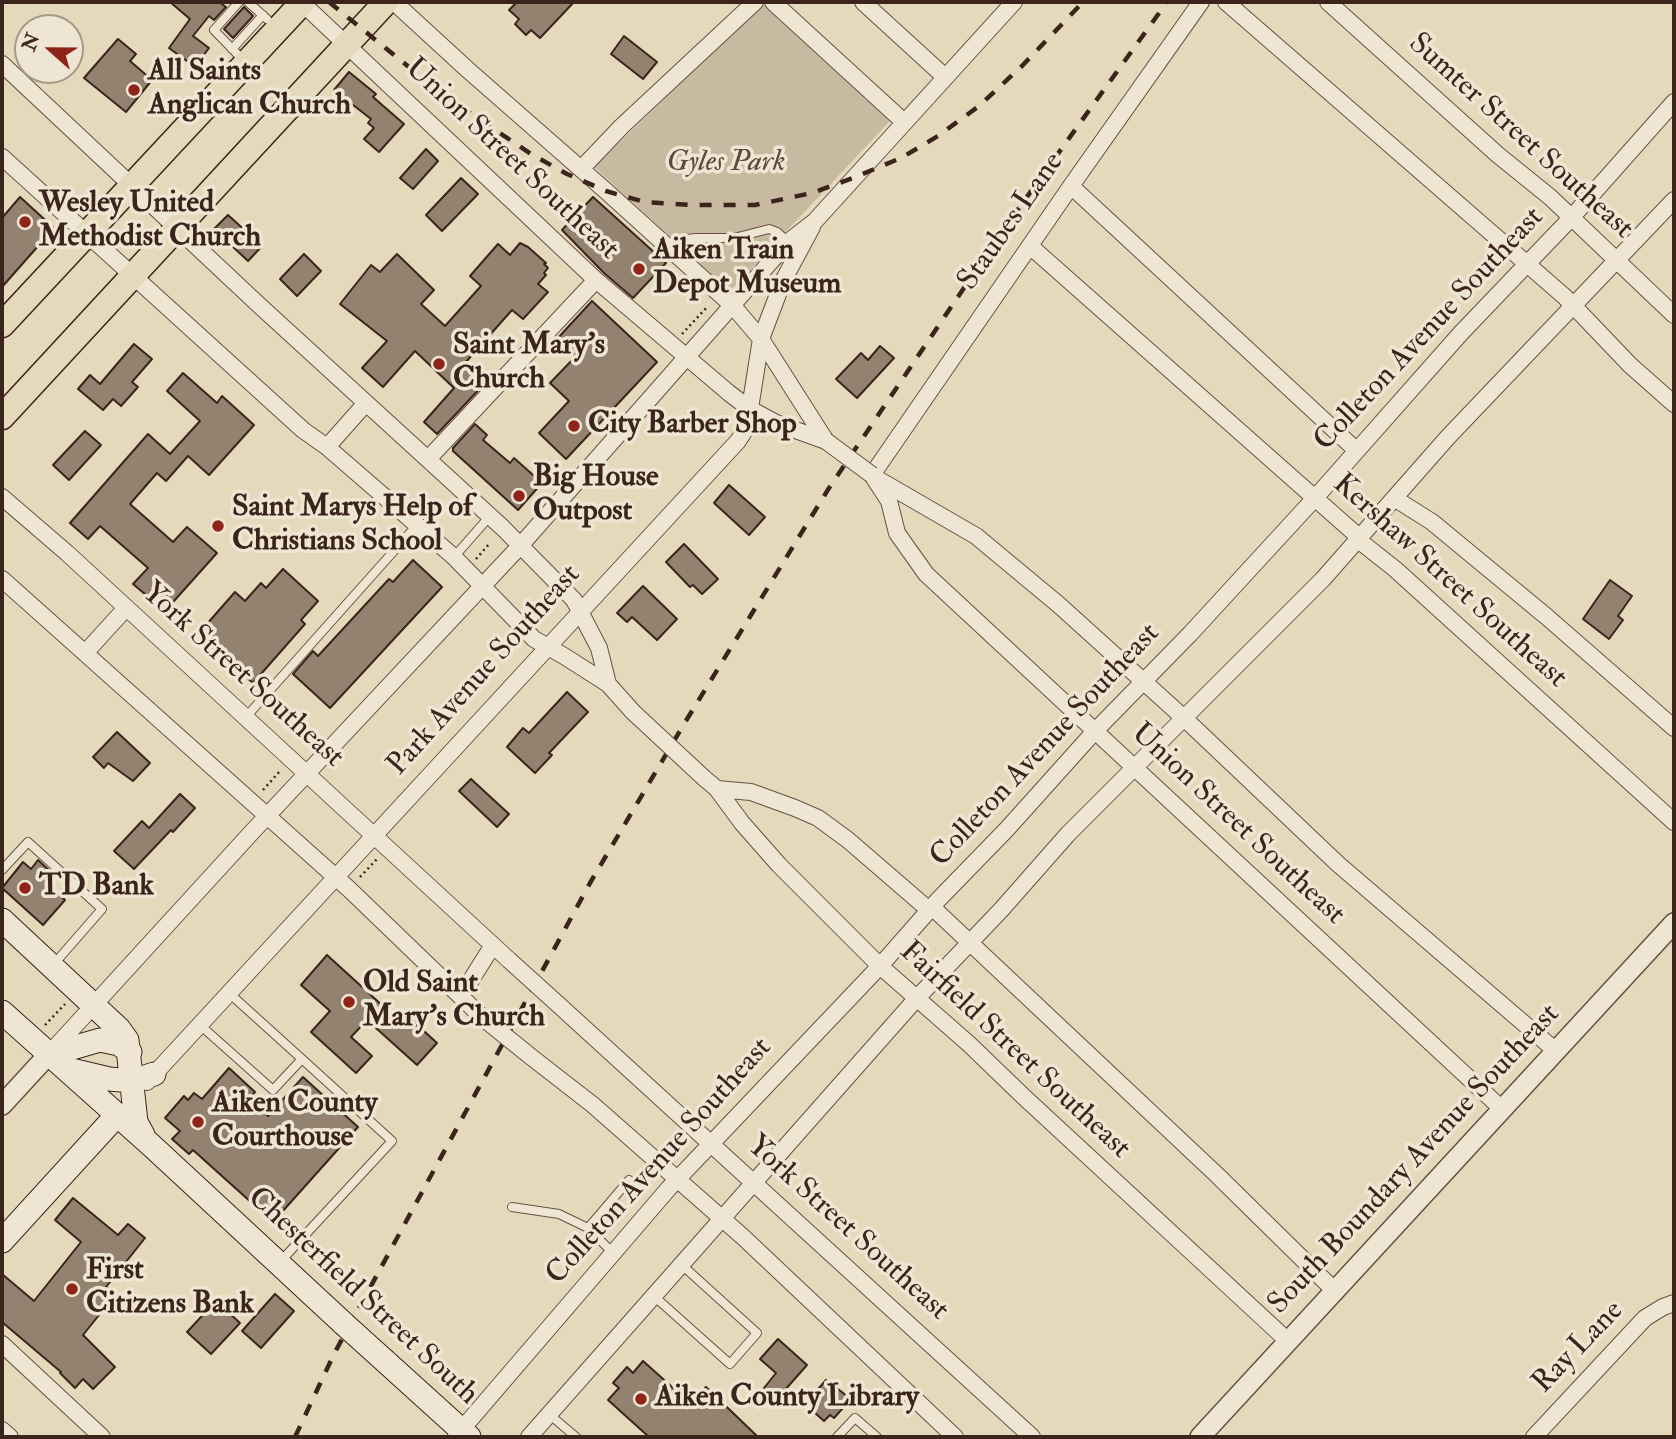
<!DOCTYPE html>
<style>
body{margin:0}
#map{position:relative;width:1676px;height:1439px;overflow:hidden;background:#e5d9bc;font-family:"IM FELL Double Pica",serif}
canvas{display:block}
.frame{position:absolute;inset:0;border:4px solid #3b241b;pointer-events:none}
.north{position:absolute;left:14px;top:14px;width:70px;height:70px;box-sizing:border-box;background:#eee6d3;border:2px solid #a69889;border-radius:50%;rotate:291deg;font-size:19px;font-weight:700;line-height:28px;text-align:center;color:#3b241b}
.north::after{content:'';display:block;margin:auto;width:24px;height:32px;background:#8f2418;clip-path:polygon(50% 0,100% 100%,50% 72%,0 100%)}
</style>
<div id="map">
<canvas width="1676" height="1439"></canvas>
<div class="frame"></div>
<div class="north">N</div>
</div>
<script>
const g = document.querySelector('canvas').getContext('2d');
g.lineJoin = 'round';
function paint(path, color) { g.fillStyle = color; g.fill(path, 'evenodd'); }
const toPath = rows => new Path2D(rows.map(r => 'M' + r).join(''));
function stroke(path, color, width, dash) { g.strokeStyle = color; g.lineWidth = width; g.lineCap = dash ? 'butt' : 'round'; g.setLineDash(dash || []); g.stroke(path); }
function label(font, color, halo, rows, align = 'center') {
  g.font = font + ' "IM FELL Double Pica",serif'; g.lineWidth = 7; g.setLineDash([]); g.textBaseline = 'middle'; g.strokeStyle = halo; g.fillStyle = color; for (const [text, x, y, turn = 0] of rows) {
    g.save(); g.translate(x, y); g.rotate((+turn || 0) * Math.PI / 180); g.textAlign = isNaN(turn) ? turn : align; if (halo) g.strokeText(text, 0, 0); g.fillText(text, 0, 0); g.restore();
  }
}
paint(toPath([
 [762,4,890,121,730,291,594,167]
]), '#c8baa1');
const building = toPath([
 [170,2,219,2,226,7,214,20,209,16,193,36,209,48,195,67,169,48,190,19,170,2],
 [517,2,574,2,540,38,531,30,526,35,515,24,519,19,509,10,517,2],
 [244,7,253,16,233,38,224,29,244,7],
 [624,36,657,62,643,79,611,54,624,36],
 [118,39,136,54,130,61,152,80,126,112,84,78,118,39],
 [349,72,376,94,373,97,404,124,379,152,364,139,374,128,368,123,371,119,334,90,349,72],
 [426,149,438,161,413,189,400,178,426,149],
 [461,178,478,194,442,231,426,215,461,178],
 [20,197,54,228,2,287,2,218,20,197],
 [593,197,666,263,633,298,604,273,562,230,593,197],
 [228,215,262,246,248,261,214,229,228,215],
 [520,243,528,247,546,263,544,264,548,268,544,273,546,275,538,284,548,292,523,319,512,310,465,363,486,382,437,434,424,422,454,388,415,351,383,387,362,368,387,341,340,304,371,265,380,272,397,254,434,290,421,304,445,326,481,286,470,276,498,244,510,255,520,243],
 [304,254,321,271,297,296,280,279,304,254],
 [592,301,657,362,566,459,539,433,569,401,550,383,575,357,557,339,592,301],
 [134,344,152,359,132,382,138,387,121,406,113,399,103,410,78,389,90,375,100,384,134,344],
 [880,346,894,358,857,398,836,379,861,353,868,360,880,346],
 [183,373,217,403,222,396,254,425,209,475,188,456,166,481,157,473,130,504,173,542,187,527,217,553,165,611,133,584,148,568,100,526,88,539,70,523,148,434,170,454,200,421,167,391,183,373],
 [475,424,487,435,483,440,510,463,514,458,542,483,518,510,453,451,453,448,475,424],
 [85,431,101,445,69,480,53,465,85,431],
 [729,485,765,517,749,535,714,503,729,485],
 [684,544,718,579,702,594,693,585,690,587,666,562,684,544],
 [413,560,442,587,330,708,293,674,313,651,318,656,389,579,393,582,413,560],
 [283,569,318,601,301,620,305,624,253,683,207,642,215,632,206,625,235,592,245,601,261,583,266,588,283,569],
 [1610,580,1632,596,1618,616,1623,620,1609,639,1583,619,1610,580],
 [643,586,677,619,657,640,632,617,627,622,617,613,643,586],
 [567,692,588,712,549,753,552,755,535,773,507,747,523,728,529,733,567,692],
 [117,732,150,763,133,781,108,763,104,768,93,757,117,732],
 [471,779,509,814,497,827,459,791,471,779],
 [180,794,195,808,173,832,171,830,134,869,114,851,142,821,149,828,180,794],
 [38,860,52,873,45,881,65,900,43,925,2,888,23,862,31,869,38,860],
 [327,955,407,1028,413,1021,437,1043,417,1065,367,1020,351,1037,372,1056,356,1073,311,1032,330,1011,301,985,327,955],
 [229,1068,255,1092,249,1099,268,1116,303,1077,358,1127,273,1222,193,1150,189,1154,172,1139,180,1131,165,1118,184,1096,188,1100,194,1093,202,1099,229,1068],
 [73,1198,118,1235,128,1224,145,1238,106,1287,115,1295,83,1335,115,1367,93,1389,83,1379,75,1388,60,1373,61,1372,2,1322,2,1274,34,1301,81,1242,55,1220,73,1198],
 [275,1294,294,1311,261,1348,242,1331,275,1294],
 [216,1301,240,1323,211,1354,187,1332,216,1301],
 [778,1339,807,1365,777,1399,764,1388,776,1373,760,1359,778,1339],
 [643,1361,691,1404,706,1387,758,1437,649,1437,608,1400,619,1388,613,1383,627,1367,633,1373,643,1361],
 [826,1380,851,1399,834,1418,830,1415,824,1421,805,1404,826,1380]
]);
paint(building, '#93826f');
stroke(building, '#3b241b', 2);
const service = toPath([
 [239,2,214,30,244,61],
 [248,2,267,19],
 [232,49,263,15],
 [667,245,677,240,696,238,734,238,769,229,777,232,788,242],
 [454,557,490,516],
 [246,717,417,525],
 [2,870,28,842,102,909,54,964],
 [229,993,302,1059],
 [200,1025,273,1090,302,1059,392,1141,280,1262],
 [512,1207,559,1214,588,1228,614,1254],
 [588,1228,629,1180],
 [655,1297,730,1364,757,1333,683,1266],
 [550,1415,576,1437],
 [837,1437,855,1418,877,1437]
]);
const minor = toPath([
 [301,2,596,280,729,393,750,409,776,423,826,441],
 [394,2,468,70,606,191,733,306,761,339,826,441],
 [773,2,904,122],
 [863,2,945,77],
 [1226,2,1565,297,1630,365,1674,404],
 [1328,2,1498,155,1550,197,1674,315],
 [2,64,260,306,503,528,574,600,599,648,608,684],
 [2,157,303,430,327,447,454,557,534,639,564,656,608,684,633,712],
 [581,169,622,126,755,2],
 [1071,186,1356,450],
 [1030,246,1360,538,1362,543,1395,569,1674,822],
 [327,447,366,403],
 [428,459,596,280],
 [872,475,889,501,897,533,926,574,1502,1109],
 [872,475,1071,186,1201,2],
 [874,477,976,536,1059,605,1185,719,1338,864,1556,1051],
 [2,497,67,553,509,960],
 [1394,498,1432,522,1547,617,1674,728],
 [2,579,349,889,483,1018],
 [86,652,126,608],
 [704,778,717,789,742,823,779,865,880,966,969,1044,1024,1097,1288,1341],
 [717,789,751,792,795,808,818,818,848,840,929,910],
 [932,907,1217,1175,1335,1291],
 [461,996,493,945],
 [561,1007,1032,1437],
 [50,1053,252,832,520,546,788,242,815,221,1014,2],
 [530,1056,593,1105,743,1237,955,1437],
 [147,1082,738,441,747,427,761,339,783,281,812,227],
 [2,1344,102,1437],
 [2,1430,10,1437],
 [456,1436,669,1188,880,966,938,900,1007,829,1095,731,1190,634,1315,498,1461,333,1572,217,1674,102],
 [529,1437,917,998,1001,910,1068,834,1323,579,1448,437,1674,200],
 [1534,1437,1645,1318,1663,1307,1674,1303]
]);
const tertiary = toPath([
 [2,1105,48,1055],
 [1200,1437,1674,923]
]);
const secondary = toPath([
 [2,920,119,1029,127,1040,136,1122,143,1135],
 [2,1012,152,1146,344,1324],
 [48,1055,100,1040,119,1044,130,1052],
 [67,1069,109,1079,133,1081,154,1074],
 [2,1241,117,1115],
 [385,1361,469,1437]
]);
const primary = toPath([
 [2,325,303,2],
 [2,417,386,2]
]);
stroke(service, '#665143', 10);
stroke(minor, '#665143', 18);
stroke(tertiary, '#665143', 22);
stroke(secondary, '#3b241b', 25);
stroke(primary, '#3b241b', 27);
stroke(toPath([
 [682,334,708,306],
 [476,559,490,543],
 [263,790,280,771],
 [360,877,377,859],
 [45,1025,65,1004]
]), '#3b241b', 2.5, [2, 3.5]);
stroke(service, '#eee6d3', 8);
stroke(minor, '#eee6d3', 16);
stroke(tertiary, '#eee6d3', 19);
stroke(secondary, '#eee6d3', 23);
stroke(primary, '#e5d9bc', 24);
stroke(toPath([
 [329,2,442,94,531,154,567,174,606,191,645,202,693,205,755,205,812,193,853,178,901,158,938,136,979,106,1022,66,1083,2],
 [295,1437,334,1354,590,883,684,724,829,488,1001,233,1167,2]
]), '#3b241b', 4.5, [12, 12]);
const minorBridge = toPath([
 [826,441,872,475],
 [633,712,704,778],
 [509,960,561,1007],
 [483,1018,530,1056]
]);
const secondaryBridge = toPath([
 [344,1324,385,1361]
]);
stroke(minorBridge, '#665143', 18, []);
stroke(secondaryBridge, '#3b241b', 25, []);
stroke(minorBridge, '#eee6d3', 16);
stroke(secondaryBridge, '#eee6d3', 23);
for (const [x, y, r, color] of [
 [134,90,7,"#8f2418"],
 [25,222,7,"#8f2418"],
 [639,269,7,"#8f2418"],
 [439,364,7,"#8f2418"],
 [574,426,7,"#8f2418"],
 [519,496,7,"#8f2418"],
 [218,526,7,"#8f2418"],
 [25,888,7,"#8f2418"],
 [349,1002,7,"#8f2418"],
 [198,1122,7,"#8f2418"],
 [72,1289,7,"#8f2418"],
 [641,1399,7,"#8f2418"]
]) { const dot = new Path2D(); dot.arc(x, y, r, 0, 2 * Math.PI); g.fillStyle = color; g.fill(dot); stroke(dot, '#eee6d3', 2.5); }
label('bold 30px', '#3b241b', '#eee6d3', [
 ["All Saints",148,73],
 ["Anglican Church",148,107],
 ["Wesley United",39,205],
 ["Methodist Church",39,239],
 ["Aiken Train",653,252],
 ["Depot Museum",653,286],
 ["Saint Mary's",453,347],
 ["Church",453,381],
 ["City Barber Shop",588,426],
 ["Big House",533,479],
 ["Outpost",533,513],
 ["Saint Marys Help of",232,509],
 ["Christians School",232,543],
 ["TD Bank",39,888],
 ["Old Saint",363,985],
 ["Mary's Church",363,1019],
 ["Aiken County",212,1105],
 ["Courthouse",212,1139],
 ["First",86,1272],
 ["Citizens Bank",86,1306],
 ["Aiken County Library",655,1399]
], 'left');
label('30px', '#3b241b', '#eee6d3', [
 ["Sumter Street Southeast",1520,137,42],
 ["Union Street Southeast",511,160,43],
 ["Staubes Lane",1012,222,-55],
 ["Colleton Avenue Southeast",1430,330,-47],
 ["Kershaw Street Southeast",1449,582,42],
 ["Park Avenue Southeast",485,671,-48],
 ["York Street Southeast",242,676,42],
 ["Colleton Avenue Southeast",1046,746,-47],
 ["Union Street Southeast",1237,825,43],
 ["Fairfield Street Southeast",1014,1051,43],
 ["South Boundary Avenue Southeast",1415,1160,-47],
 ["Colleton Avenue Southeast",660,1162,-48],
 ["York Street Southeast",847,1229,42],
 ["Chesterfield Street South",362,1297,43],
 ["Ray Lane",1579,1348,-46]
]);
label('italic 30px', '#5e4a3c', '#eee6d3', [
 ["Gyles Park",726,164]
]);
</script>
